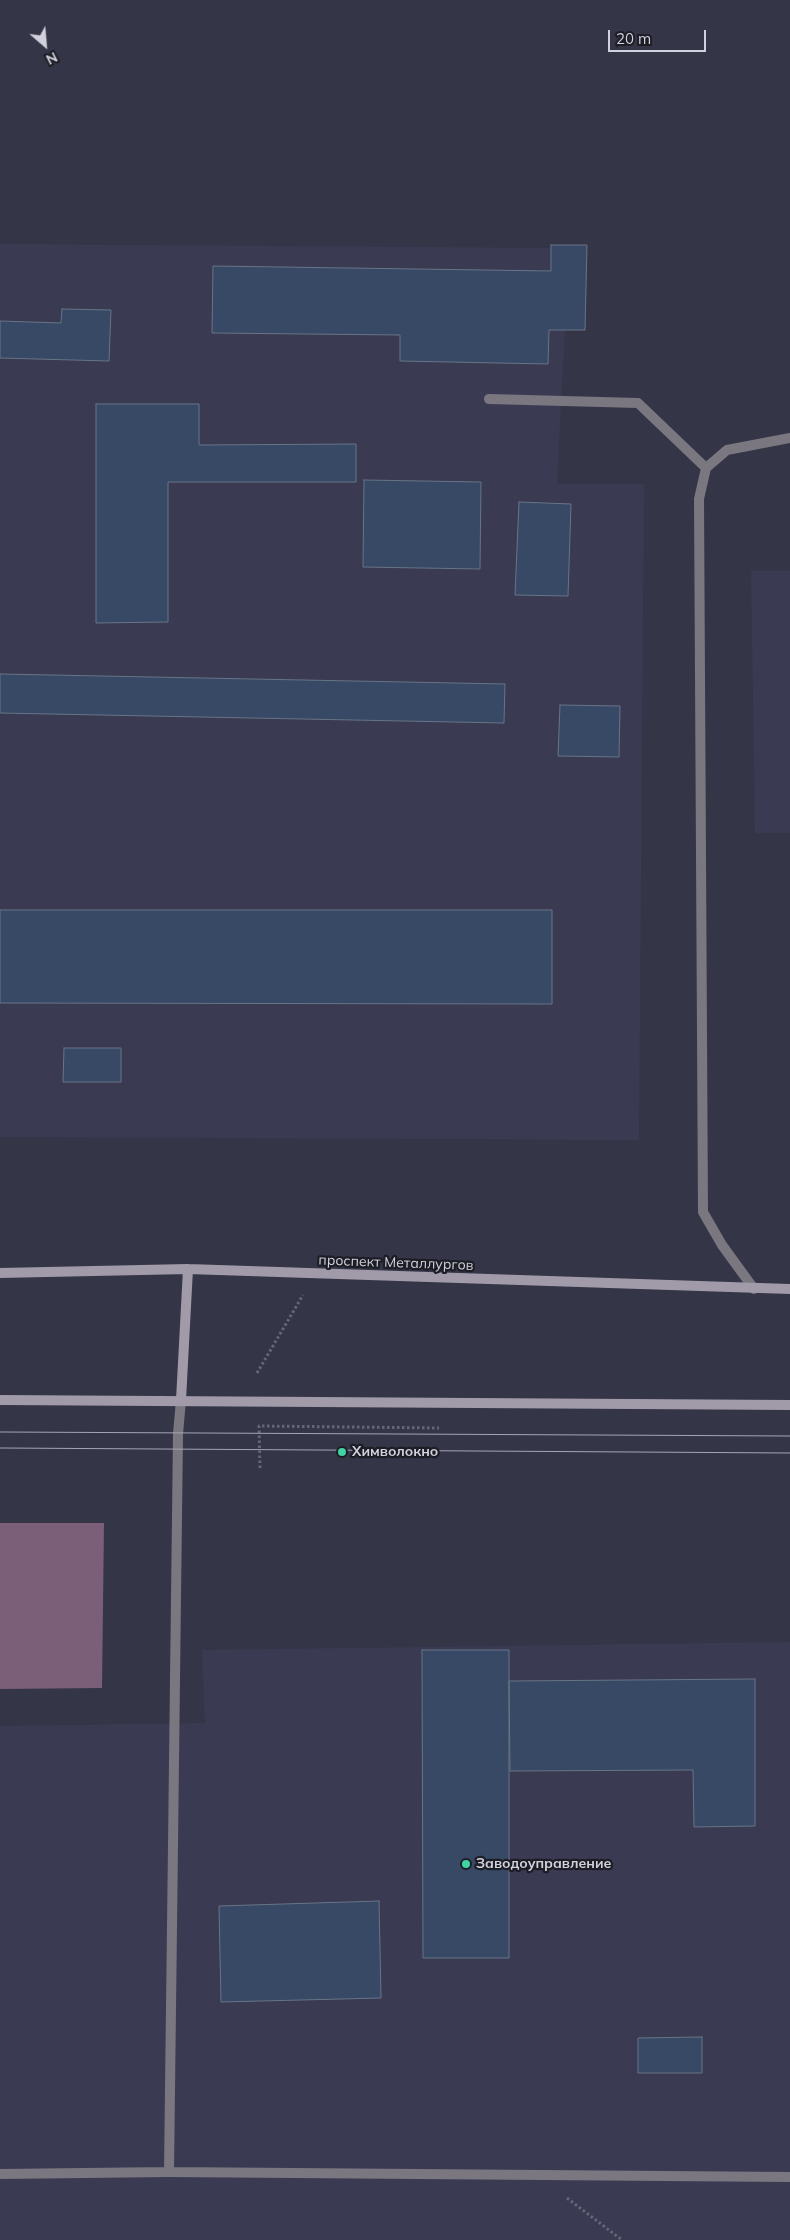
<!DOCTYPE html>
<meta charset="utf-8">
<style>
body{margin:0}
#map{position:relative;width:790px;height:2240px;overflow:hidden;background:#343547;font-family:Mulish,sans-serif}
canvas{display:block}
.north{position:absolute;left:20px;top:20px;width:50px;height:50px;-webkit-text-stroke:4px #1d1d26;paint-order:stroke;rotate:153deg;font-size:14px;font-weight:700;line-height:20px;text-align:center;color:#d1d1dd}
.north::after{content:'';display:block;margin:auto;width:18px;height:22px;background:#d1d1dd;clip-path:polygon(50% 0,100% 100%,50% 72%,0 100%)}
.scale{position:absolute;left:608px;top:30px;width:98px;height:22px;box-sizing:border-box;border:2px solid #d1d1dd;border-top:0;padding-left:6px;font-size:15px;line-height:18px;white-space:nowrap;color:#d1d1dd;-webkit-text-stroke:4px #1d1d26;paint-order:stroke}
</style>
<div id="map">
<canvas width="790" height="2240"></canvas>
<div class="north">N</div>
<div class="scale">20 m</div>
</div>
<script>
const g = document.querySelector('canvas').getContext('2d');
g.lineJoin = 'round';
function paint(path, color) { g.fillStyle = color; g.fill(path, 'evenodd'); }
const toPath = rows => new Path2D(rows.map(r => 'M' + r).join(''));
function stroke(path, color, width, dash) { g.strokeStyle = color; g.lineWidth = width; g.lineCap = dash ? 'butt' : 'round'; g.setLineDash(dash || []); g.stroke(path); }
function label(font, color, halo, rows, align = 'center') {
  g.font = font + ' Mulish,sans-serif'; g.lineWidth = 4.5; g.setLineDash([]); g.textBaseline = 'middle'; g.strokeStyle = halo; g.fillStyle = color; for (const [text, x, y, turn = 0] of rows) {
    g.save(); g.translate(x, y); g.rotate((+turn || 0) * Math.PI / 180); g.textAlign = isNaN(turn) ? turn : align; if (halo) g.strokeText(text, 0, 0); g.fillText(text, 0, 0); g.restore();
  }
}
paint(toPath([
 [0,244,569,248,557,484,644,484,639,1140,0,1137],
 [751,571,790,571,790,833,755,833],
 [790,1642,790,2240,0,2240,0,1726,205,1723,202,1650]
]), '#3a3a53');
paint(toPath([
 [0,1523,104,1523,102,1688,0,1689]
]), '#7b5f78');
const building = toPath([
 [551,245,587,245,585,330,549,330,548,364,400,361,400,335,212,333,213,266,551,271,551,245],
 [62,309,111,310,109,361,0,358,0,321,61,323,62,309],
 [96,404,199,404,199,445,356,444,356,482,168,482,168,622,96,623,96,404],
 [364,480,481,482,480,569,363,567,364,480],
 [519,502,571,504,568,596,515,595,519,502],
 [0,674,505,684,504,723,0,713,0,674],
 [560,705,620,706,619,757,558,756,560,705],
 [0,910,552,910,552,1004,0,1003,0,910],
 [64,1048,121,1048,121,1082,63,1082,64,1048],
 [422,1650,509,1650,509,1958,423,1958,422,1650],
 [755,1679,755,1826,694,1827,693,1770,510,1771,509,1681,755,1679],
 [379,1901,381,1998,221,2002,219,1906,379,1901],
 [702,2037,702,2073,638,2073,638,2038,702,2037]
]);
paint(building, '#374964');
stroke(building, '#687487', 1);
stroke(toPath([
 [257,1373,303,1295],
 [260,1468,259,1426,439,1428],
 [567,2198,622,2240]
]), '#656676', 3, [2.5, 2.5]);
stroke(toPath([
 [489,399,638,403,706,468],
 [754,1289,722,1245,703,1212,699,499,706,468,727,450,790,438],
 [169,2172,178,1434,181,1400],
 [0,2174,169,2172,790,2177]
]), '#7b7780', 10);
stroke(toPath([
 [0,1273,188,1269,790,1289],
 [0,1400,790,1405],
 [181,1400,188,1269]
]), '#a19aa9', 10);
stroke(toPath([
 [0,1432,790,1436],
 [0,1448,790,1453]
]), '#a5a5b3', 1);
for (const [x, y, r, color] of [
 [342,1452,5,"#40d4a2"],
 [466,1864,5,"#40d4a2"]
]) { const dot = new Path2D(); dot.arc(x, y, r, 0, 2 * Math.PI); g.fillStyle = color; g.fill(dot); stroke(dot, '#1d1d26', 2); }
label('14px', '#d1d1dd', '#1d1d26', [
 ["проспект Металлургов",396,1263,2]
]);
label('bold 14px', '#d1d1dd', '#1d1d26', [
 ["Химволокно",352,1452],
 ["Заводоуправление",476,1864]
], 'left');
</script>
